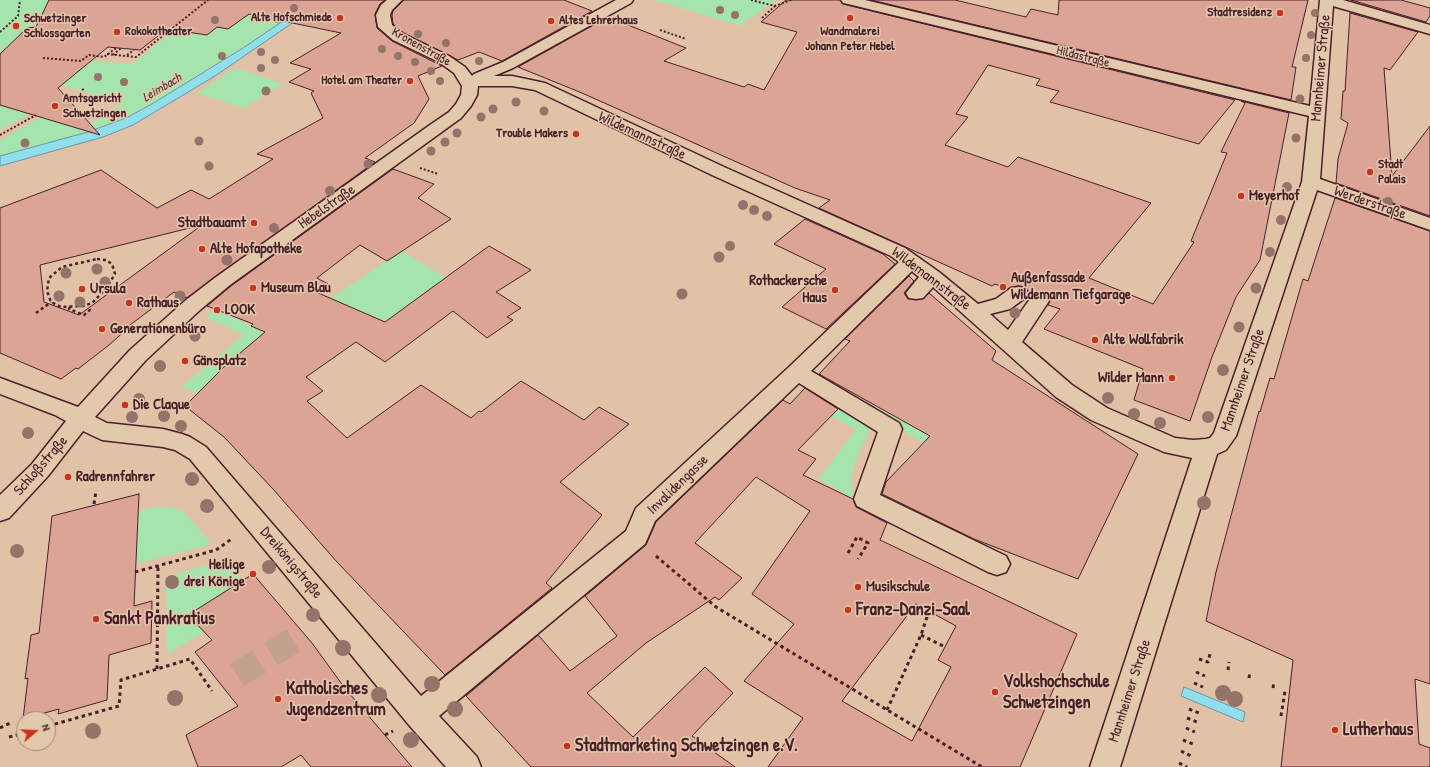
<!DOCTYPE html>
<meta charset="utf-8">
<style>
body{margin:0}
#map{position:relative;width:1430px;height:767px;overflow:hidden;background:#e1c2a7;font-family:"Patrick Hand",sans-serif}
canvas{display:block}
.north{position:absolute;left:16px;top:711px;width:40px;height:40px;box-sizing:border-box;background:#e3c9ab;border:1px solid #a68578;border-radius:50%;rotate:71deg;font-size:11px;font-weight:700;line-height:16px;text-align:center;color:#4a1f2b}
.north::after{content:'';display:block;margin:auto;width:14px;height:18px;background:#c8321e;clip-path:polygon(50% 0,100% 100%,50% 72%,0 100%)}
</style>
<div id="map">
<canvas width="1430" height="767"></canvas>
<div class="north">N</div>
</div>
<script>
const g = document.querySelector('canvas').getContext('2d');
g.lineJoin = 'round';
function paint(path, color) { g.fillStyle = color; g.fill(path, 'evenodd'); }
const toPath = rows => new Path2D(rows.map(r => 'M' + r).join(''));
function stroke(path, color, width, dash) { g.strokeStyle = color; g.lineWidth = width; g.lineCap = dash ? 'butt' : 'round'; g.setLineDash(dash || []); g.stroke(path); }
function label(font, color, halo, rows, align = 'center') {
  g.font = font + ' "Patrick Hand",sans-serif'; g.lineWidth = 3; g.setLineDash([]); g.textBaseline = 'middle'; g.strokeStyle = halo; g.fillStyle = color; for (const [text, x, y, turn = 0] of rows) {
    g.save(); g.translate(x, y); g.rotate((+turn || 0) * Math.PI / 180); g.textAlign = isNaN(turn) ? turn : align; if (halo) g.strokeText(text, 0, 0); g.fillText(text, 0, 0); g.restore();
  }
}
paint(toPath([
 [0,0,49,0,44,14,34,25,27,28,0,54],
 [314,0,243,48,152,104,126,118,88,132,0,156,0,140,41,117,89,128,94,125,90,124,124,103,32,77,88,60,132,64,206,4],
 [654,0,776,0,740,26],
 [235,68,283,84,244,108,197,93],
 [0,105,30,114,0,130],
 [401,251,447,278,385,322,330,299],
 [214,308,265,332,198,394,181,387,244,335,207,318],
 [833,384,930,436,923,443,830,387],
 [800,391,810,393,863,423,868,428,868,436,862,446,851,474,853,500,842,501,845,494,818,479,856,430,795,396],
 [153,507,174,508,184,512,210,542,205,546,135,564,138,511],
 [224,560,243,580,188,615,204,632,167,654,166,577]
]), '#a5e5ad');
const water = toPath([
 [314,0,304,15,215,76,133,125,103,137,0,166,0,156,88,132,126,118,152,104,243,48,314,0],
 [1184,687,1245,712,1243,722,1181,696,1184,687]
]);
paint(water, '#90dfec');
stroke(water, '#74929f', 1);
const building = toPath([
 [49,0,385,0,380,4,375,14,377,28,392,41,442,66,418,76,429,99,414,123,365,158,375,162,187,298,174,292,126,328,127,329,109,345,78,369,76,368,61,379,0,353,0,208,101,170,157,208,191,190,209,199,273,159,257,154,323,118,311,93,314,91,289,82,311,69,290,63,341,33,249,14,228,29,217,27,207,35,167,29,140,50,108,47,58,88,100,135,0,105,0,54,27,28,36,27,49,0],
 [202,225,79,315,44,302,40,265,202,225],
 [404,0,564,0,592,11,502,61,479,52,458,60,404,33,393,24,392,15,393,11,404,0],
 [786,0,840,0,843,4,1235,100,1199,144,1050,102,1059,91,1036,85,1040,79,988,65,956,114,968,117,945,145,1008,167,1018,157,1151,203,1089,278,1153,304,1194,242,1191,241,1227,153,1221,152,1245,103,1241,101,1289,113,1260,260,1236,297,1212,357,1190,421,1134,400,1143,369,1044,329,1060,309,1048,305,1050,300,1046,295,1039,293,1029,297,1028,297,1029,292,1025,287,1018,286,1008,289,995,284,992,286,819,208,830,200,795,188,582,93,518,67,608,17,686,48,664,61,744,87,748,84,764,90,797,32,761,22,786,0],
 [871,0,955,0,1026,17,1031,9,1058,15,1059,0,1308,0,1292,67,1296,67,1291,100,871,0],
 [1351,0,1401,0,1430,8,1430,16,1426,22,1351,0],
 [1350,13,1418,32,1390,70,1384,68,1392,176,1430,126,1430,216,1336,183,1338,159,1348,123,1341,119,1343,91,1345,91,1350,13],
 [393,169,434,184,418,198,451,219,387,261,360,245,317,278,328,284,316,292,385,322,489,246,531,270,496,292,521,308,507,317,513,320,487,338,453,311,385,362,356,342,306,377,323,391,307,401,347,438,421,385,471,418,479,411,481,412,521,381,584,420,599,407,629,424,560,482,602,515,546,583,552,588,445,675,337,562,273,489,224,437,185,406,226,365,265,332,251,326,253,324,207,306,231,286,393,169],
 [1335,198,1430,231,1430,684,1415,679,1419,744,1430,748,1430,767,1281,767,1293,660,1206,621,1216,572,1259,411,1260,412,1270,378,1274,379,1303,279,1308,281,1335,198],
 [805,219,883,254,895,264,826,329,782,307,826,269,774,244,805,219],
 [909,276,914,281,904,293,908,299,923,299,929,293,996,351,992,360,1138,454,1078,579,974,539,882,494,886,482,930,436,819,374,850,341,845,339,909,276],
 [805,388,838,409,798,450,816,459,803,475,853,499,856,507,887,523,880,540,1077,634,1020,767,768,767,803,718,744,681,794,624,752,594,810,511,756,477,695,543,742,578,719,600,715,597,646,643,587,693,633,737,705,667,733,693,692,736,735,767,531,767,466,696,538,635,570,671,617,636,585,596,646,545,656,522,783,400,790,404,805,388],
 [916,604,956,626,938,660,951,667,912,741,842,701,916,604],
 [139,494,134,606,152,601,151,643,109,655,107,700,58,714,59,709,23,719,28,678,25,679,31,635,39,633,52,516,139,494],
 [253,574,312,643,344,687,412,767,311,767,301,755,281,767,198,767,186,735,238,706,195,652,212,640,188,615,253,574]
]);
paint(building, '#dba495');
stroke(building, '#4a1f2b', 1);
stroke(toPath([
 [237,675,304,634]
]), '#c3a18e', 26, [26, 14]);
const minor = toPath([
 [387,0,402,0,392,10,390,15,392,25,403,34,449,56,465,67,472,76,474,74,503,62,616,0,633,0,631,3,513,68,494,76,512,76,545,83,724,167,905,248,939,272,978,304,996,299,1011,288,1018,287,1025,288,1028,293,1025,298,1010,309,990,314,1008,330,1032,296,1039,294,1046,296,1049,301,1022,342,1072,385,1107,408,1175,438,1193,440,1206,439,1210,438,1214,433,1302,182,1309,116,848,4,843,3,841,0,865,0,1310,106,1320,0,1343,0,1430,25,1430,34,1333,6,1320,179,1430,218,1430,230,1317,190,1236,436,1226,450,1217,454,1120,767,1090,767,1192,458,1164,452,1091,420,1056,397,933,287,923,298,916,299,909,298,906,293,919,277,912,271,811,371,899,423,902,429,880,495,1006,556,1010,564,1006,572,997,575,988,572,857,506,854,499,878,432,799,383,655,521,645,544,439,716,477,757,481,767,446,767,409,725,190,459,175,450,163,447,102,440,83,431,48,476,9,518,0,521,0,495,32,464,66,421,55,415,0,394,0,378,78,407,130,350,186,300,216,277,430,125,449,112,456,104,461,95,462,86,454,73,439,62,393,40,378,27,376,15,381,5,387,0],
 [478,86,512,86,535,90,712,175,891,256,899,262,789,367,636,508,626,531,421,696,206,447,190,437,182,434,163,429,107,423,95,417,146,360,200,310,230,285,461,118,471,106,477,95,478,86]
]);
stroke(minor, '#4a1f2b', 3);
stroke(toPath([
 [751,0,775,6,791,0],
 [762,18,775,6],
 [660,30,686,39],
 [0,32,18,16,20,0],
 [107,54,136,57,208,0],
 [113,55,121,48],
 [127,55,134,50],
 [43,58,81,61,89,55,104,57,116,48],
 [82,90,85,88],
 [0,135,36,115],
 [420,168,438,174]
]), '#4a1f2b', 2, [2, 2]);
stroke(toPath([
 [97,259,106,260,112,264,115,274,105,290,92,303,83,306,61,307,51,302,47,291,49,278,62,267,97,259],
 [70,307,69,309,84,315,90,310,93,312],
 [36,313,51,302]
]), '#4a1f2b', 2.5, [3, 3]);
stroke(toPath([
 [94,504,96,491],
 [848,553,857,537,868,543,858,559],
 [656,556,716,607,982,767],
 [135,572,216,550,233,538],
 [921,635,945,647],
 [1199,659,1208,662,1210,654],
 [157,669,158,566],
 [1228,670,1229,662],
 [1196,672,1205,676],
 [1249,678,1250,671],
 [1194,683,1203,687],
 [1273,688,1274,681],
 [1189,709,1199,713],
 [887,710,921,635,929,611],
 [1281,716,1285,691],
 [1187,718,1197,722],
 [48,726,119,706,121,680,190,659,212,691],
 [0,728,10,723],
 [1186,728,1195,732],
 [385,735,393,731],
 [9,737,24,733],
 [1183,740,1193,744],
 [1181,751,1191,756],
 [1179,763,1187,767]
]), '#4a1f2b', 3, [3.5, 3.5]);
paint(minor, '#e3c9ab');
g.fillStyle = '#93736a';
for (const [x, y, r] of [
 [294,8,4],
 [720,10,4],
 [1315,13,4],
 [735,15,4],
 [278,19,4],
 [215,20,4],
 [418,34,4],
 [1311,35,4],
 [446,43,4],
 [382,49,4],
 [261,52,4],
 [222,56,4],
 [398,56,4],
 [1306,58,4],
 [275,60,4],
 [479,61,4],
 [415,62,4],
 [261,68,4],
 [431,71,4],
 [98,77,4],
 [440,81,4],
 [124,82,4],
 [266,91,4.5],
 [1300,99,4.5],
 [516,102,4.5],
 [493,109,4.5],
 [544,111,4.5],
 [481,117,4.5],
 [457,133,4.5],
 [1296,138,4.5],
 [199,141,4.5],
 [445,142,4.5],
 [25,143,4.5],
 [431,151,4.5],
 [368,164,4.5],
 [209,166,4.5],
 [1287,187,5],
 [330,191,5],
 [1388,202,5],
 [743,205,5],
 [754,210,5],
 [767,216,5],
 [1281,220,5],
 [274,228,5],
 [730,246,5],
 [1270,252,5],
 [719,257,5.5],
 [227,260,5.5],
 [97,269,5.5],
 [66,273,5.5],
 [105,282,5.5],
 [1256,288,5.5],
 [682,294,5.5],
 [59,296,5.5],
 [180,296,5.5],
 [80,302,5.5],
 [1015,313,5.5],
 [1239,327,5.5],
 [195,336,5.5],
 [160,366,6],
 [1223,370,6],
 [1108,398,6],
 [139,399,6],
 [1134,414,6],
 [164,416,6],
 [132,417,6],
 [1208,417,6],
 [1160,423,6],
 [181,426,6],
 [28,433,6],
 [192,479,7],
 [1204,503,7],
 [207,506,7],
 [17,551,7],
 [269,567,7],
 [172,582,7],
 [313,615,7],
 [343,648,8],
 [432,684,8],
 [1223,693,8],
 [379,695,8],
 [175,698,8],
 [1235,699,8],
 [455,709,8],
 [93,731,8],
 [411,740,8]
]) { g.beginPath(); g.arc(x, y, r, 0, 2 * Math.PI); g.fill(); }
for (const [x, y, r, color] of [
 [1280,13,4,"#c8321e"],
 [340,18,4,"#c8321e"],
 [850,18,4,"#c8321e"],
 [551,21,4,"#c8321e"],
 [16,26,4,"#c8321e"],
 [117,32,4,"#c8321e"],
 [410,81,4,"#c8321e"],
 [55,106,4,"#c8321e"],
 [576,134,4,"#c8321e"],
 [1370,172,4,"#c8321e"],
 [1241,196,4,"#c8321e"],
 [254,223,4,"#c8321e"],
 [202,249,4,"#c8321e"],
 [1003,287,4,"#c8321e"],
 [253,288,4,"#c8321e"],
 [82,289,4,"#c8321e"],
 [835,290,4,"#c8321e"],
 [129,303,4,"#c8321e"],
 [217,310,4,"#c8321e"],
 [102,329,4,"#c8321e"],
 [1095,340,4,"#c8321e"],
 [185,361,4,"#c8321e"],
 [1172,378,4,"#c8321e"],
 [125,405,4,"#c8321e"],
 [68,477,4,"#c8321e"],
 [253,574,4,"#c8321e"],
 [858,587,4,"#c8321e"],
 [848,610,4,"#c8321e"],
 [96,619,4,"#c8321e"],
 [995,692,4,"#c8321e"],
 [278,699,4,"#c8321e"],
 [1335,730,4,"#c8321e"],
 [567,746,4,"#c8321e"]
]) { const dot = new Path2D(); dot.arc(x, y, r, 0, 2 * Math.PI); g.fillStyle = color; g.fill(dot); stroke(dot, '#e3c9ab', 1.5); }
label('bold 13px', '#4a1f2b', '#e3c9ab', [
 ["Stadtresidenz",1272,13,"right"],
 ["Alte Hofschmiede",332,18,"right"],
 ["Schwetzinger",24,19],
 ["Schlossgarten",24,34],
 ["Altes Lehrerhaus",559,21],
 ["Rokokotheater",125,32],
 ["Wandmalerei",850,32,"center"],
 ["Johann Peter Hebel",850,47,"center"],
 ["Hotel am Theater",402,81,"right"],
 ["Amtsgericht",63,99],
 ["Schwetzingen",63,114],
 ["Trouble Makers",568,134,"right"],
 ["Stadt",1378,165],
 ["Palais",1378,180]
], 'left');
label('13px', '#4a1f2b', '#e3c9ab', [
 ["Kronenstraße",421,47,29],
 ["Hildastraße",1083,57,14]
]);
label('italic 13px', '#51323e', '#e3c9ab', [
 ["Leimbach",162,88,-31]
]);
label('15px', '#4a1f2b', '#e3c9ab', [
 ["Mannheimer Straße",1321,68,-85],
 ["Wildemannstraße",642,136,25],
 ["Werderstraße",1370,203,19],
 ["Hebelstraße",327,207,-35],
 ["Wildemannstraße",931,279,37],
 ["Mannheimer Straße",1243,380,-71],
 ["Schloßstraße",41,466,-49],
 ["Invalidengasse",678,485,-44],
 ["Dreikönigstraße",291,563,50],
 ["Mannheimer Straße",1130,691,-72]
]);
label('bold 15px', '#4a1f2b', '#e3c9ab', [
 ["Meyerhof",1249,196],
 ["Stadtbauamt",246,223,"right"],
 ["Alte Hofapotheke",210,249],
 ["Außenfassade",1011,278],
 ["Wildemann Tiefgarage",1011,295],
 ["Rothackersche",827,281,"right"],
 ["Haus",827,298,"right"],
 ["Museum Blau",261,288],
 ["Ursula",90,289],
 ["Rathaus",137,303],
 ["LOOK",225,310],
 ["Generationenbüro",110,329],
 ["Alte Wollfabrik",1103,340],
 ["Gänsplatz",193,361],
 ["Wilder Mann",1164,378,"right"],
 ["Die Claque",133,405],
 ["Radrennfahrer",76,477],
 ["Heilige",245,565,"right"],
 ["drei Könige",245,582,"right"],
 ["Musikschule",866,587]
], 'left');
label('bold 18px', '#4a1f2b', '#e3c9ab', [
 ["Franz-Danzi-Saal",856,610],
 ["Sankt Pankratius",104,619],
 ["Volkshochschule",1003,682],
 ["Schwetzingen",1003,703],
 ["Katholisches",286,689],
 ["Jugendzentrum",286,710],
 ["Lutherhaus",1343,730],
 ["Stadtmarketing Schwetzingen e.V.",575,746]
], 'left');
</script>
